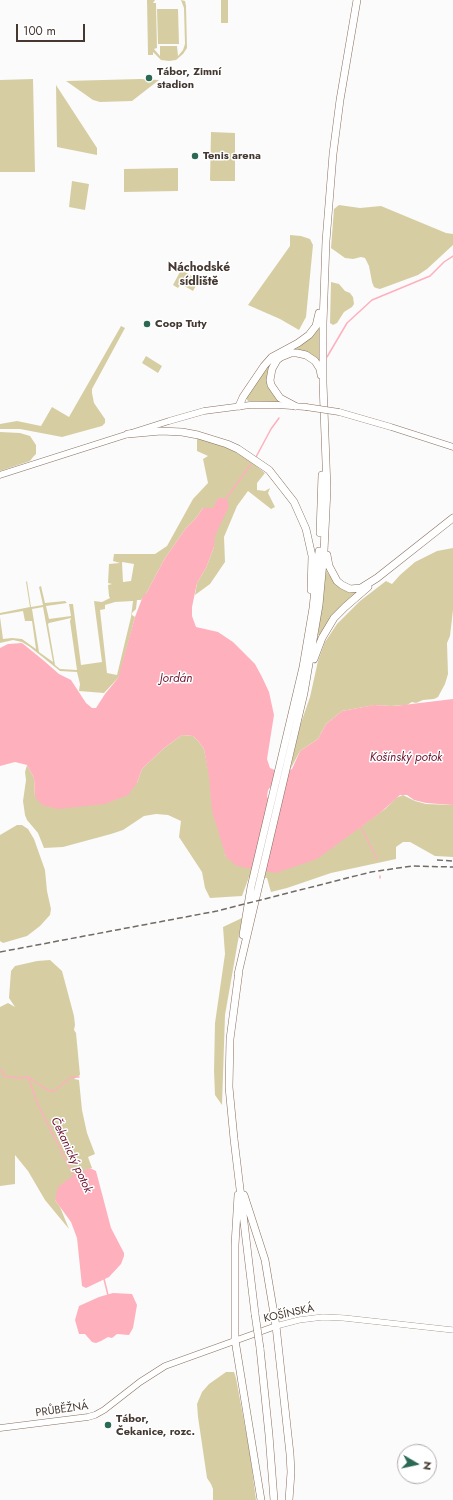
<!DOCTYPE html>
<meta charset="utf-8">
<style>
body{margin:0}
#map{position:relative;width:453px;height:1500px;overflow:hidden;background:#fbfbfb;font-family:Jost,sans-serif}
canvas{display:block}
.north{position:absolute;left:397px;top:1444px;width:40px;height:40px;box-sizing:border-box;background:#fff;border:1px solid #b4afad;border-radius:50%;rotate:99deg;font-size:11px;font-weight:700;line-height:16px;text-align:center;color:#443831}
.north::after{content:'';display:block;margin:auto;width:14px;height:18px;background:#2c6954;clip-path:polygon(50% 0,100% 100%,50% 72%,0 100%)}
.scale{position:absolute;left:16px;top:24px;width:69px;height:18px;box-sizing:border-box;border:2px solid #443831;border-top:0;padding-left:5px;font-size:12px;line-height:14px;white-space:nowrap;color:#443831;-webkit-text-stroke:3px #fff;paint-order:stroke}
</style>
<div id="map">
<canvas width="453" height="1500"></canvas>
<div class="north">N</div>
<div class="scale">100 m</div>
</div>
<script>
const g = document.querySelector('canvas').getContext('2d');
g.lineJoin = 'round';
function paint(path, color) { g.fillStyle = color; g.fill(path, 'evenodd'); }
const toPath = rows => new Path2D(rows.map(r => 'M' + r).join(''));
function stroke(path, color, width, dash) { g.strokeStyle = color; g.lineWidth = width; g.lineCap = dash ? 'butt' : 'round'; g.setLineDash(dash || []); g.stroke(path); }
function label(font, color, halo, rows, align = 'center') {
  g.font = font + ' Jost,sans-serif'; g.lineWidth = 3; g.setLineDash([]); g.textBaseline = 'middle'; g.strokeStyle = halo; g.fillStyle = color; for (const [text, x, y, turn = 0] of rows) {
    g.save(); g.translate(x, y); g.rotate((+turn || 0) * Math.PI / 180); g.textAlign = isNaN(turn) ? turn : align; if (halo) g.strokeText(text, 0, 0); g.fillText(text, 0, 0); g.restore();
  }
}
paint(toPath([
 [147,0,155,0,153,3,156,3,157,48,154,49,160,56,160,46,177,46,178,56,183,50,185,44,184,8,181,0,185,1,186,6,187,48,183,54,176,60,169,61,161,60,153,52,153,55,148,55],
 [221,0,228,0,228,23,221,23],
 [157,9,178,9,179,44,158,44],
 [33,79,35,172,0,172,0,80],
 [140,79,159,80,132,101,100,102,93,100,66,81],
 [56,85,97,148,97,155,57,147],
 [211,132,235,133,235,181,211,181,210,180],
 [178,168,178,191,124,192,124,169],
 [72,181,89,184,85,210,69,207],
 [339,205,360,208,381,206,446,233,453,234,453,245,427,269,418,275,380,289,376,288,374,287,372,282,369,266,365,258,361,257,353,259,345,258,331,248,334,209],
 [290,235,301,236,310,239,313,245,306,317,299,330,280,319,248,305,290,246],
 [181,270,199,280,193,291,181,284,178,288,173,285],
 [331,282,339,284,345,291,350,293,353,297,354,304,352,307,344,312,337,323,333,325,330,323],
 [121,326,125,328,92,389,92,393,94,403,105,419,105,423,102,426,62,437,20,429,0,429,0,424,17,421,41,426,52,407,69,417],
 [319,327,319,362,290,350],
 [146,356,162,366,158,373,142,363],
 [273,360,270,390,279,402,248,401,246,398,262,372],
 [0,432,20,433,30,436,36,445,36,454,33,457,30,461,0,471],
 [197,438,219,444,245,457,265,473,257,483,257,490,265,491,270,488,268,493,275,507,271,509,248,491,237,506,224,537,225,562,210,584,195,595,197,583,206,568,214,547,213,508,203,508,196,518,186,528,165,558,147,592,141,600,137,600,136,609,132,613,132,615,135,617,120,673,118,678,104,693,79,691,80,684,77,672,60,671,30,647,22,642,13,640,0,643,0,617,3,639,12,638,22,639,36,649,32,621,25,621,23,611,0,615,0,613,30,607,26,582,27,581,31,607,43,605,39,587,41,586,45,603,65,601,67,603,46,606,49,619,71,616,69,604,73,604,81,665,102,662,94,601,102,602,110,598,109,596,108,585,112,584,108,583,109,564,120,563,113,561,114,554,155,554,167,546,193,499,208,483,203,459,208,456,197,451],
 [122,562,134,564,131,581,123,582],
 [133,601,131,617,117,675,107,673,100,610,105,609,105,605,115,602],
 [43,607,53,662,39,652,32,609],
 [71,618,70,621,77,670,60,669,55,665,48,624,49,623],
 [453,548,453,610,450,636,447,643,448,674,445,684,438,697,434,699,423,700,416,703,412,702,407,705,391,706,375,705,342,711,326,724,318,739,300,751,290,770,300,726,310,697,318,661,325,642,337,624,360,601,386,581,392,584,400,575,415,562,437,551],
 [326,570,332,579,348,591,356,593,320,636,318,635],
 [182,735,193,736,199,742,204,749,226,857,349,835,385,809,396,798,403,795,415,801,426,804,453,805,453,857,435,856,410,842,403,842,396,847,396,859,331,873,287,888,271,892,267,878,249,877,242,896,210,898,205,888,202,872,179,837,181,821,168,815,156,814,144,816,123,830,111,834,63,847,44,848,38,833,27,820,25,815,23,801,26,780,25,772,27,765,34,778,35,797,137,783,142,769,164,748],
 [17,825,22,825,28,829,34,839,45,870,47,891,51,909,50,915,40,926,27,936,3,943,0,941,0,835],
 [242,918,225,1015,222,1105,215,1095,214,1071,215,1023,225,954,223,927],
 [50,960,62,971,74,1016,75,1025,74,1030,76,1033,80,1075,74,1079,79,1080,82,1110,87,1133,95,1154,88,1157,92,1168,90,1168,55,1200,60,1207,69,1229,45,1200,28,1171,15,1155,15,1184,0,1186,0,1007,8,1003,15,1007,9,998,11,971,15,966,37,961],
 [226,1372,234,1372,236,1378,250,1454,256,1500,213,1500,213,1489,211,1484,207,1478,198,1417,197,1404,202,1392,209,1384]
]), '#d6cea2');
paint(toPath([
 [218,498,226,498,229,506,215,536,214,547,206,568,197,583,192,607,192,616,196,627,218,632,233,642,255,664,262,677,269,692,274,715,267,759,270,768,281,773,292,769,300,751,318,739,326,724,342,711,374,705,395,706,453,699,453,805,426,803,414,800,407,795,400,795,380,813,317,859,276,873,237,866,226,857,212,811,209,777,204,749,199,742,193,736,182,735,164,748,142,769,137,783,128,795,105,804,58,809,42,805,35,797,34,778,27,765,15,762,0,766,0,648,8,644,22,643,43,660,59,674,71,680,86,703,92,708,96,708,105,694,118,678,135,617,143,596,147,592,165,558,186,528,196,518,203,508,213,508],
 [272,785,283,791,282,800,276,803,267,797,268,790],
 [90,1168,96,1171,111,1228,124,1253,124,1256,121,1264,109,1277,86,1288,82,1286,77,1238,71,1222,55,1200,58,1187,74,1175],
 [113,1293,132,1294,137,1305,133,1328,129,1335,117,1334,112,1338,108,1337,101,1341,96,1343,92,1342,85,1334,79,1334,75,1320,79,1306,99,1297]
]), '#feb0bd');
stroke(toPath([
 [327,357,347,323,372,300,430,276,444,262,453,256],
 [256,457,271,429,279,418],
 [225,500,251,464],
 [360,825,377,859],
 [380,876,380,878],
 [0,1070,2,1070,4,1076,18,1078,28,1077,38,1105,74,1176],
 [28,1077,43,1087,50,1091,54,1091,71,1077,79,1077],
 [104,1279,108,1295]
]), '#feb0bd', 1.5);
const tertiary = toPath([
 [276,1326,299,1320,323,1317,344,1318,453,1330]
]);
const secondary = toPath([
 [339,412,391,427,453,447],
 [0,475,169,421,204,411,250,405,278,405,306,407],
 [0,1428,88,1417,95,1415,104,1410,140,1382,165,1366,276,1326]
]);
const primary = toPath([
 [239,406,243,397,264,366,272,357,298,343,309,335,316,326,319,313],
 [295,406,280,398,271,385,270,380,272,369,277,360,281,357,291,353,297,353,306,355,315,361,320,369,321,375],
 [128,434,161,431,182,432,198,435,227,444,238,449,269,470,294,502,306,529,312,556,311,590],
 [320,533,322,475],
 [327,555,329,566,337,581,342,585,350,589,361,588,377,578,453,518],
 [314,659,322,638,334,618,345,607,368,587],
 [243,935,251,887,303,667,313,608,319,551],
 [239,971,230,1039,229,1087,234,1139,255,1314],
 [238,974,304,693,319,605,324,551,327,489,323,383,323,323,326,241,333,154,340,100,357,0],
 [238,1195,235,1245,235,1340,261,1500],
 [244,1195,265,1260,276,1326,290,1454,291,1472,289,1500],
 [260,1348,269,1435,274,1500]
]);
stroke(tertiary, '#896f5e', 6);
stroke(secondary, '#896f5e', 7);
stroke(primary, '#896f5e', 8);
stroke(tertiary, '#fff', 5.5);
stroke(secondary, '#fff', 6);
stroke(primary, '#fff', 7);
stroke(toPath([
 [437,860,453,861],
 [0,952,217,911,371,872,412,866,453,867]
]), '#736a65', 1.5, [6, 3]);
const secondaryBridge = toPath([
 [306,407,339,412]
]);
const primaryBridge = toPath([
 [255,1314,260,1348]
]);
stroke(secondaryBridge, '#896f5e', 7, []);
stroke(primaryBridge, '#896f5e', 8, []);
stroke(secondaryBridge, '#fff', 6);
stroke(primaryBridge, '#fff', 7);
for (const [x, y, r, color] of [
 [149,78,4,"#2c6954"],
 [195,156,4,"#2c6954"],
 [147,324,4,"#2c6954"],
 [108,1425,4,"#2c6954"]
]) { const dot = new Path2D(); dot.arc(x, y, r, 0, 2 * Math.PI); g.fillStyle = color; g.fill(dot); stroke(dot, '#fff', 1.5); }
label('bold 11px', '#443831', '#fff', [
 ["Tábor, Zimní",157,72],
 ["stadion",157,85],
 ["Tenis arena",203,156],
 ["Coop Tuty",155,324],
 ["Tábor,",116,1419],
 ["Čekanice, rozc.",116,1432]
], 'left');
label('11px', '#443831', '#fff', [
 ["KOŠÍNSKÁ",289,1314,-12],
 ["PRŮBĚŽNÁ",62,1410,-8]
]);
label('bold 12px', '#443831', '#fff', [
 ["Náchodské",199,268],
 ["sídliště",199,282]
]);
label('italic 12px', '#6d142f', '#fff', [
 ["Jordán",176,679],
 ["Košínský potok",406,758],
 ["Čekanický potok",71,1155,65]
]);
</script>
